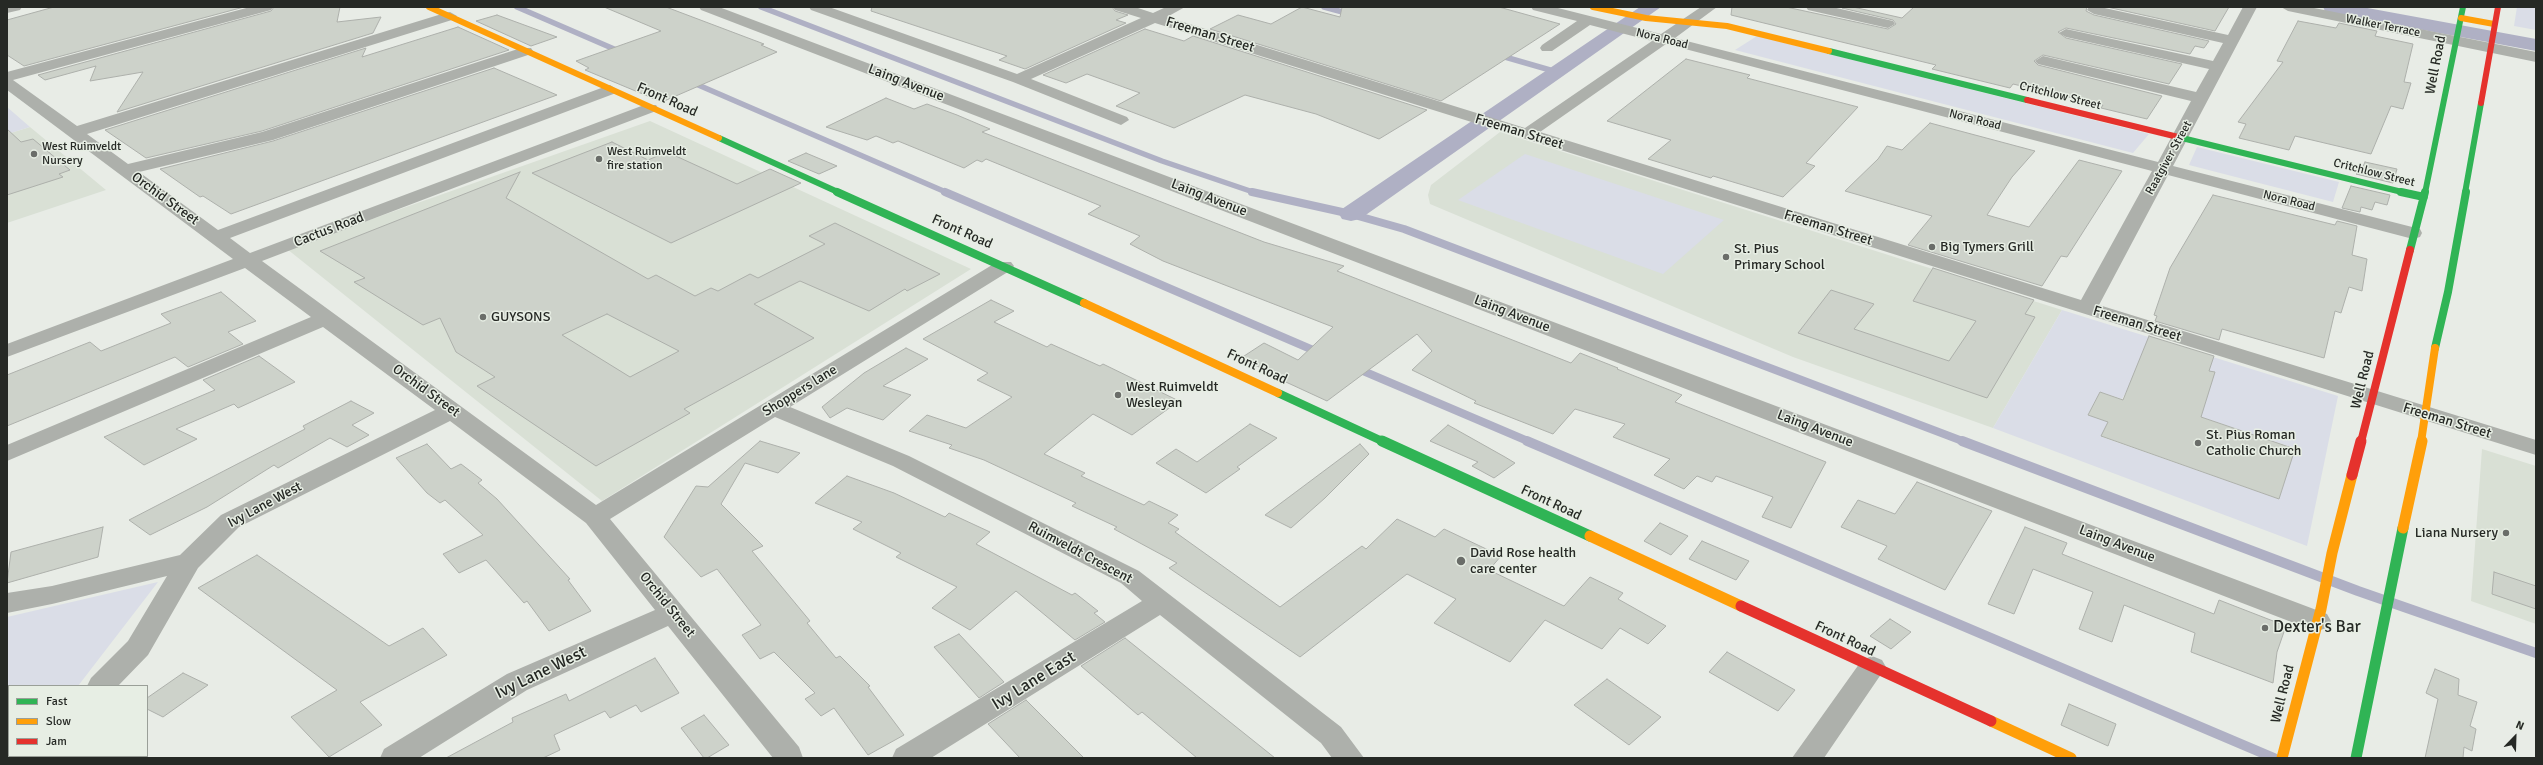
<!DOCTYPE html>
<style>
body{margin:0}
#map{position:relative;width:2543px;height:765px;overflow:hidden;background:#e8ece6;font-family:Signika,sans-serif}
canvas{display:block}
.frame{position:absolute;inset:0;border:8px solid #262925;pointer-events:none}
.legend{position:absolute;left:8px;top:685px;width:140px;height:72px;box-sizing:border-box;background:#e7eee4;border:1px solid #9a9f98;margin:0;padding:5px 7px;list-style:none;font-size:12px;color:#262925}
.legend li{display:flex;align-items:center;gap:8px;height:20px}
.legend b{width:20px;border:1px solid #9a9f98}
.north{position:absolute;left:2495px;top:717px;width:40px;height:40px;-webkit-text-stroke:3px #e7eee4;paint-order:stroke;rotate:23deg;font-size:11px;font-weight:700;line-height:16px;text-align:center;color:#262925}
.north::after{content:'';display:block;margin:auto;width:14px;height:18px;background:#262925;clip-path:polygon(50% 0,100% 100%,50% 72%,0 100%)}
</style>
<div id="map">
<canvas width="2543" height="765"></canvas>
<div class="frame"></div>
<ul class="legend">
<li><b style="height:5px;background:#30b455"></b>Fast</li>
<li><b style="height:5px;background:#ff9f0a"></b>Slow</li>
<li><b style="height:5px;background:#e5322d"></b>Jam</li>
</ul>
<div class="north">N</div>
</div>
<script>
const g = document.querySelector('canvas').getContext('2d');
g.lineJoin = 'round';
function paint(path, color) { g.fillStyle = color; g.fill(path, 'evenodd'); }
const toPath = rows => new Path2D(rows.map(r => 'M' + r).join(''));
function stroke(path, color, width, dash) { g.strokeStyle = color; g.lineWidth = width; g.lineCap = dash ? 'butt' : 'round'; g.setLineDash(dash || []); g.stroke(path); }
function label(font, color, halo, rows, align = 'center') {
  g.font = font + ' Signika,sans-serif'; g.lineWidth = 3; g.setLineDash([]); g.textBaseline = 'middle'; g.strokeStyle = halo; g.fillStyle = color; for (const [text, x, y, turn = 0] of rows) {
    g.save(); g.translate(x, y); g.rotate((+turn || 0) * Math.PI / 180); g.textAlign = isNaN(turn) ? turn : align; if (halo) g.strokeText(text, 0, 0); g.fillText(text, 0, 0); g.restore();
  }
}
paint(toPath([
 [650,121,971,269,602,501,287,249],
 [30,127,106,190,7,223,7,134],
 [1500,132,2062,310,1993,428,1793,357,1430,204,1428,195,1431,185],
 [2482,449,2536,466,2536,624,2471,601]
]), '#d9e0d5');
paint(toPath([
 [2517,7,2536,7,2536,30,2514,26],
 [1757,36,2149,134,2133,153,1735,50],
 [7,107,30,127,7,134],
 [2197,147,2339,182,2333,202,2189,165],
 [1525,154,1724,220,1663,274,1458,200],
 [2062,310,2338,396,2307,546,1993,428],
 [2100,392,2122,399,2126,392,2294,448,2279,499,2102,437,2108,422,2088,415],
 [158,582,78,686,9,686,9,708,7,709,7,617]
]), '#dadde7');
stroke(toPath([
 [517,7,621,52],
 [761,7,1162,161,1256,193],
 [1324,7,1350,14],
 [1498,55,1557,72],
 [689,81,948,193]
]), '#afb0c4', 5.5);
stroke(toPath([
 [945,192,1320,353],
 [1252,192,1351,214,1404,229,1965,442],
 [1356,368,1530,442]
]), '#afb0c4', 8);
stroke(toPath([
 [1527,441,2274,758],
 [1962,441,2358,591,2536,653]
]), '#afb0c4', 10);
paint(toPath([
 [1640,7,1661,7,1360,219,1351,221,1342,219,1339,214,1342,209,1640,7],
 [2323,7,2362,7,2536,39,2536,51,2332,13,2325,11,2323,7]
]), '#afb0c4');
const building = toPath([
 [54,7,244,7,24,66,7,55,7,20,54,7],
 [274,7,340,7,337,22,381,17,373,33,117,112,143,72,90,81,96,66,45,80,38,75,271,11,274,7],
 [604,7,666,7,764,44,761,45,777,52,662,102,585,70,589,68,576,61,661,31,604,7],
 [872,7,1112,7,1115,11,1128,15,1116,20,1126,23,1025,69,999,60,1007,56,871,11,872,7],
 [1302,7,1340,17,1342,7,1499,7,1560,24,1441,101,1210,29,1238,15,1271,24,1302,7],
 [1732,7,1786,7,1888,29,1896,24,1893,20,1842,8,1853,7,1902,18,1914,7,2087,7,2086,11,2094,15,2209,41,2204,48,2195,46,2190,54,2066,28,2058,32,2066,38,2182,64,2169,84,2043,55,2034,61,2038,65,2162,96,2147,119,2101,108,2103,105,2013,84,2010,88,1932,69,1936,65,1731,15,1732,7],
 [2107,7,2229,7,2215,31,2107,7],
 [497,15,557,37,531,46,476,21,497,15],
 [2298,21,2336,28,2339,23,2377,31,2375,36,2413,44,2404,82,2411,83,2403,109,2391,106,2371,154,2295,136,2289,150,2239,138,2246,124,2238,122,2283,62,2277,61,2298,21],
 [458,27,509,50,262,131,146,158,105,130,366,48,362,57,458,27],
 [1145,29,1184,41,1193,36,1427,110,1379,139,1316,114,1245,95,1174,128,1116,106,1140,93,1087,74,1066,83,1043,75,1145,29],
 [1686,59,1750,75,1747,78,1858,107,1806,163,1815,166,1783,197,1713,176,1711,178,1648,159,1671,140,1607,121,1686,59],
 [494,68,557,95,231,214,203,196,200,197,160,169,273,141,494,68],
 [886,98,914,109,927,104,957,115,990,129,982,132,1264,242,1344,266,1337,271,1571,363,1580,353,1618,368,1617,369,1682,395,1675,402,1826,462,1791,528,1762,517,1773,497,1716,476,1712,482,1697,476,1684,489,1654,475,1670,459,1613,437,1625,424,1575,409,1553,434,1474,403,1476,401,1412,370,1432,351,1417,334,1327,401,1275,377,1277,376,1241,358,1264,343,1298,360,1333,327,1163,261,1130,244,1140,236,1088,214,1101,206,986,159,982,162,977,160,964,168,898,141,893,143,876,136,867,140,826,127,886,98],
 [1930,123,2035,151,2012,177,1987,215,2029,227,2079,160,2122,171,2067,257,2061,256,2042,286,1908,245,1932,216,1845,191,1878,159,1887,146,1902,150,1930,123],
 [7,129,21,142,33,139,70,170,59,174,63,177,7,195,7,129],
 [612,142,648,160,667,152,737,184,770,169,801,183,671,243,532,173,612,142],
 [806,153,837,166,819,174,788,161,806,153],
 [2365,162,2397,169,2393,183,2356,174,2360,173,2365,162],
 [520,172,506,198,648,279,656,275,695,296,711,288,718,291,750,274,758,278,825,244,809,236,835,223,940,274,907,291,905,289,869,311,800,281,754,304,814,338,684,409,690,413,596,466,477,386,495,377,456,352,440,318,423,325,354,282,365,278,320,251,520,172],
 [607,314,679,351,630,377,562,335,607,314],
 [2351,186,2390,195,2387,205,2375,202,2372,210,2361,207,2360,212,2342,208,2351,186],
 [2213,195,2335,225,2337,221,2357,226,2352,255,2367,259,2362,291,2349,287,2341,313,2335,311,2324,358,2222,329,2219,340,2155,321,2157,316,2154,315,2170,268,2213,195],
 [1933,268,2034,300,2025,314,2035,317,1987,398,1798,333,1831,290,1874,304,1854,329,1949,361,1976,321,1913,301,1933,268],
 [221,292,256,321,228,332,243,344,188,367,175,357,7,426,7,375,90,342,101,351,171,323,161,314,221,292],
 [991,300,1014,311,994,322,1047,347,1051,344,1100,366,1103,364,1179,401,1132,435,1093,414,1044,454,1085,473,1081,476,1144,505,1149,501,1178,515,1168,523,1179,529,1175,532,1280,607,1362,546,1366,549,1397,519,1435,537,1444,529,1501,556,1489,570,1564,606,1590,577,1623,593,1618,599,1666,626,1648,644,1620,628,1602,649,1545,620,1510,662,1434,623,1456,599,1407,574,1300,657,1169,568,1177,563,1114,529,1117,527,1072,506,1076,503,984,460,949,448,952,445,909,431,927,415,966,428,1012,397,977,380,988,373,923,339,991,300],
 [2149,336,2214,356,2209,371,2215,372,2201,417,2295,449,2279,499,2101,436,2108,422,2088,415,2100,392,2123,400,2149,336],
 [906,348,928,359,883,386,911,395,883,420,847,408,830,418,822,407,864,373,906,348],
 [259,356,295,382,238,408,234,404,176,429,197,439,144,465,104,437,215,390,203,380,259,356],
 [351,401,374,413,352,425,369,435,347,447,330,438,278,468,274,465,207,507,150,535,129,520,305,429,303,426,351,401],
 [1250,424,1277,438,1237,467,1240,469,1206,493,1156,463,1176,449,1197,462,1250,424],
 [1448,425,1505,457,1515,463,1494,478,1472,466,1478,462,1430,441,1448,425],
 [760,441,800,453,778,473,745,463,721,504,763,546,752,551,810,621,807,623,836,658,840,656,870,686,868,687,904,735,868,755,834,708,821,716,805,699,815,693,774,652,760,659,742,635,761,625,717,569,701,577,664,537,696,486,708,487,760,441],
 [427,444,451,469,461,464,482,480,478,483,497,499,570,579,568,580,591,611,549,631,527,601,524,603,486,560,459,573,443,554,483,535,445,500,440,503,427,493,396,458,427,444],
 [1360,444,1369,454,1325,498,1291,528,1265,515,1360,444],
 [847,476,894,493,945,517,949,513,990,532,976,544,1072,595,1075,593,1098,611,1094,613,1105,622,1075,640,1016,591,970,630,932,608,957,587,896,557,901,553,853,529,862,522,815,503,847,476],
 [1917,482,1992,511,1945,590,1878,559,1887,546,1841,527,1858,500,1895,514,1917,482],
 [1660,523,1688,536,1671,555,1644,541,1660,523],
 [103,527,98,557,7,583,11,552,103,527],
 [2025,527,2067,543,2062,554,2214,614,2219,600,2286,626,2277,652,2273,683,2191,652,2195,633,2124,605,2112,642,2079,629,2093,592,2033,569,2014,614,1988,604,2025,527],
 [1702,541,1749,561,1736,580,1689,559,1702,541],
 [257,555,389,646,423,628,447,655,360,702,382,725,329,757,291,717,337,690,198,588,257,555],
 [2494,572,2536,586,2536,609,2492,594,2494,572],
 [1890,619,1911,632,1891,649,1870,636,1890,619],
 [959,634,1004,682,979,698,934,647,959,634],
 [1125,638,1275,758,1197,758,1142,712,1138,715,1081,666,1125,638],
 [1727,652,1795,690,1778,711,1709,672,1727,652],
 [655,658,679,693,641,712,636,705,610,718,605,711,554,735,560,750,543,758,446,758,513,722,512,718,566,694,569,701,655,658],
 [2435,669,2459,679,2458,695,2477,702,2470,726,2476,729,2472,751,2464,747,2463,758,2425,758,2438,699,2426,693,2435,669],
 [183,673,208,685,163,717,147,709,147,698,183,673],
 [1607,679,1661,717,1629,745,1574,705,1607,679],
 [1026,700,1084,758,1020,758,988,724,1026,700],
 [2069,704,2116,724,2108,746,2061,725,2069,704],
 [704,715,729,745,707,758,704,758,681,728,704,715]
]);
paint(building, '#cdd2ca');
stroke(building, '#adb0ab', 1);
paint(toPath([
 [7,7,22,7,20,10,7,13,7,7],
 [250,7,273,7,271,10,13,80,77,126,445,13,450,12,457,16,455,19,87,134,128,164,262,132,521,48,531,48,533,51,531,54,273,140,139,172,218,230,604,87,610,85,618,90,616,93,230,238,250,253,644,105,656,105,658,108,656,111,262,261,596,505,997,262,1011,262,1014,266,1011,270,790,407,909,456,1139,571,1341,727,1364,758,1332,758,1321,743,1160,615,931,758,892,758,896,749,1142,601,1121,583,893,466,775,417,610,519,799,747,803,758,773,758,668,626,527,690,419,758,380,758,384,749,507,674,655,610,586,523,450,421,239,527,198,568,148,655,118,686,87,686,91,678,128,641,167,576,52,604,7,613,7,593,52,586,180,555,221,515,435,410,323,327,7,461,7,445,311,317,245,268,7,357,7,344,233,259,7,90,7,72,250,7],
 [699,7,719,7,2327,614,2331,621,2327,628,2317,631,2307,628,701,10,699,7],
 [809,7,829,7,1017,74,1141,18,1115,10,1113,7,1135,7,1153,13,1166,7,1185,7,1167,17,1525,128,1652,41,1590,25,1552,51,1542,51,1540,48,1542,45,1577,21,1533,10,1531,7,1554,7,1661,34,1701,7,1717,7,1675,38,2158,162,2191,101,2038,64,2035,61,2043,56,2196,92,2209,69,2066,37,2059,33,2066,29,2213,61,2223,43,2094,14,2087,10,2089,7,2100,7,2228,35,2243,7,2257,7,2173,166,2420,229,2422,233,2420,237,2413,239,2168,175,2099,305,2536,440,2536,455,1155,23,1031,79,1127,117,1129,120,1121,125,1013,82,811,10,809,7],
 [1666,44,2152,171,2081,300,1540,132,1666,44],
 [1806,7,1832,7,1893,21,1895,24,1888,28,1808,10,1806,7],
 [2281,7,2309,7,2536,52,2536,62,2288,11,2281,7],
 [1872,656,1882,660,1886,667,1824,758,1792,758,1862,660,1872,656],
 [9,722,9,746,7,747,7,723,9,722]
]), '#adb0ab');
stroke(toPath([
 [1829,51,2027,100],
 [2178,137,2406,193],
 [719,138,840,193],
 [2425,193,2463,7],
 [2465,193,2481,103]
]), '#30b455', 6);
stroke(toPath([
 [837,192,1084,303],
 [2401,192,2424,197],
 [2410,250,2425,192],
 [2435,348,2448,292,2466,192],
 [1278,393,1384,442]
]), '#30b455', 8);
stroke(toPath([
 [1382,441,1590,536],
 [2356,758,2403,528]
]), '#30b455', 11);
stroke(toPath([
 [429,7,719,138],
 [1593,7,1646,18,1727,26,1829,51],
 [2461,18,2494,24]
]), '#ff9f0a', 6);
stroke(toPath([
 [1084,303,1278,393],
 [2421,442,2435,348]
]), '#ff9f0a', 8);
stroke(toPath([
 [2403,528,2422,441],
 [1590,536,1741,606],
 [1991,721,2071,758],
 [2282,758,2321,609,2332,553,2352,475]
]), '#ff9f0a', 11);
stroke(toPath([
 [2027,100,2178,137],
 [2481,103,2498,7]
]), '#e5322d', 6);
stroke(toPath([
 [2361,442,2410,250]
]), '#e5322d', 8);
stroke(toPath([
 [2352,475,2361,441],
 [1741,606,1991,721]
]), '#e5322d', 11);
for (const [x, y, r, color] of [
 [34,154,4,"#6a6d69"],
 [599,159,4,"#6a6d69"],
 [1932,247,4,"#6a6d69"],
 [1726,257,4,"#6a6d69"],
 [483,317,4,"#6a6d69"],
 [1118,395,4,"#6a6d69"],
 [2198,443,4,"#6a6d69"],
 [2506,533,4,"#6a6d69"],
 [1461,561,5,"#6a6d69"],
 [2265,628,4,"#6a6d69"]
]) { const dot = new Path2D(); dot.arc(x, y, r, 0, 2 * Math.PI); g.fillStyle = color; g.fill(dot); stroke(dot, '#e7eee4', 1.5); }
label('12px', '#262925', '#e7eee4', [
 ["Walker Terrace",2383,26,11],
 ["Nora Road",1662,39,14],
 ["Critchlow Street",2060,96,14],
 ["Nora Road",1975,120,14],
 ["Raatgiver Street",2169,158,-61],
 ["Critchlow Street",2374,173,14],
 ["Nora Road",2289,201,14]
]);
label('12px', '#262925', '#e7eee4', [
 ["West Ruimveldt",42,147],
 ["Nursery",42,161],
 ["West Ruimveldt",607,152],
 ["fire station",607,166]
], 'left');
label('14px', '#262925', '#e7eee4', [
 ["Freeman Street",1210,35,17],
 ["Well Road",2436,65,-79],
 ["Laing Avenue",906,83,21],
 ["Front Road",667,100,24],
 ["Freeman Street",1519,132,17],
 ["Laing Avenue",1209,198,21],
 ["Orchid Street",165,199,36],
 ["Freeman Street",1828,228,17],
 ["Cactus Road",329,230,-21],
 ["Front Road",962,232,24],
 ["Laing Avenue",1512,314,21],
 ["Freeman Street",2137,324,17],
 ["Front Road",1257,367,25],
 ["Well Road",2363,380,-76],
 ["Orchid Street",426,391,36],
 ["Shoppers lane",800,391,-32],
 ["Freeman Street",2447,421,17],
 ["Laing Avenue",1815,429,21],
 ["Front Road",1551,503,25],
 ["Ivy Lane West",265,505,-28],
 ["Laing Avenue",2117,544,21],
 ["Ruimveldt Crescent",1080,553,28],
 ["Orchid Street",667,605,51],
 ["Front Road",1845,639,25],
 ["Well Road",2283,694,-76]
]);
label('14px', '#262925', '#e7eee4', [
 ["Big Tymers Grill",1940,247],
 ["St. Pius",1734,249],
 ["Primary School",1734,265],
 ["GUYSONS",491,317],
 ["West Ruimveldt",1126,387],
 ["Wesleyan",1126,403],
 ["St. Pius Roman",2206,435],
 ["Catholic Church",2206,451],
 ["Liana Nursery",2498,533,"right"],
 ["David Rose health",1470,553],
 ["care center",1470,569]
], 'left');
label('17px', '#262925', '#e7eee4', [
 ["Dexter's Bar",2273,628]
], 'left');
label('17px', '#262925', '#e7eee4', [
 ["Ivy Lane West",541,673,-26],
 ["Ivy Lane East",1034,681,-32]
]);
</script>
